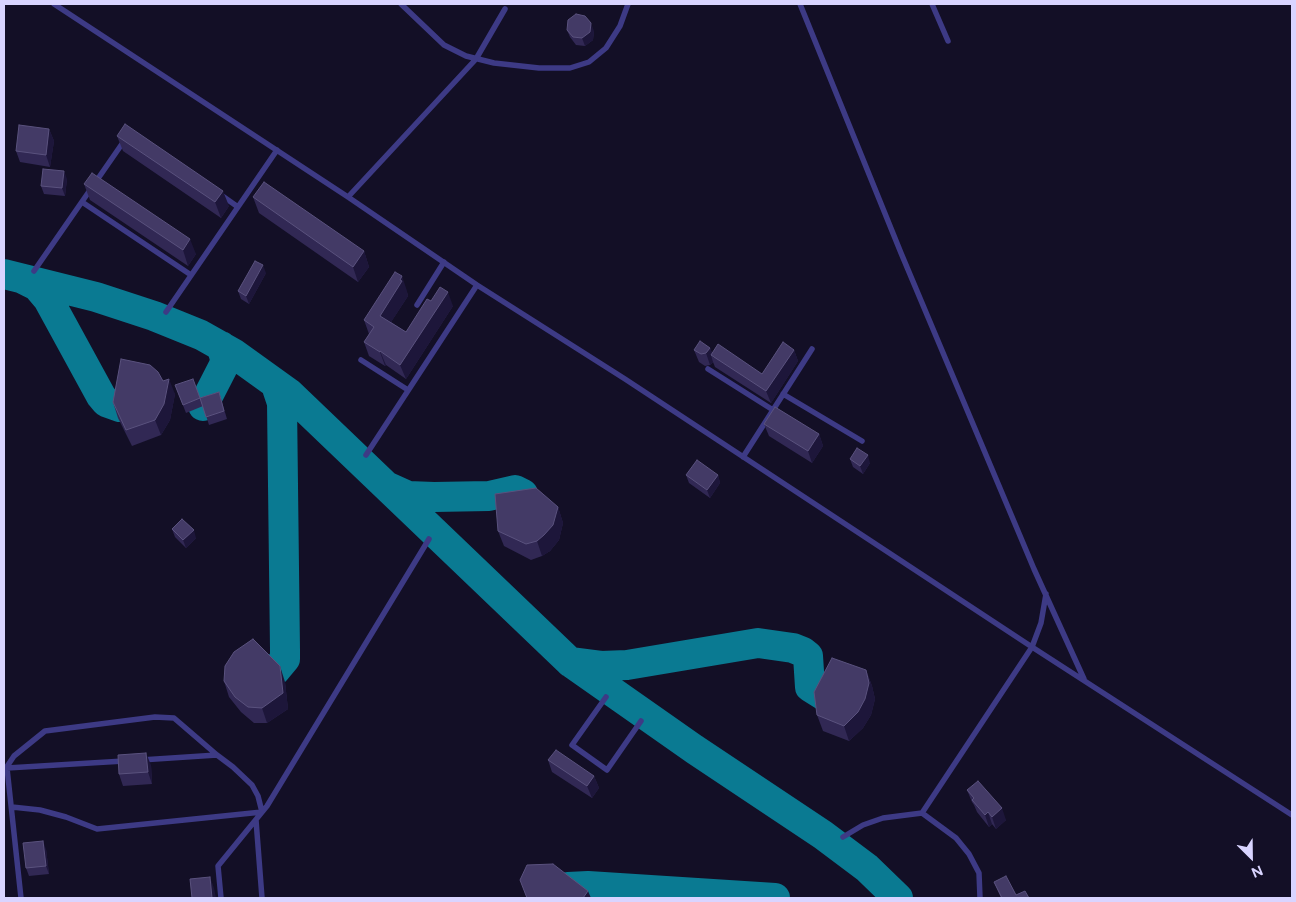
<!DOCTYPE html>
<style>
body{margin:0}
#map{position:relative;width:1296px;height:902px;overflow:hidden;background:#130f26;font-family:Figtree,sans-serif}
canvas{display:block}
.frame{position:absolute;inset:0;border:5px solid #d9d4ff;pointer-events:none}
.north{position:absolute;left:1226px;top:832px;width:50px;height:50px;-webkit-text-stroke:4px #130f26;paint-order:stroke;rotate:157deg;font-size:14px;font-weight:700;line-height:20px;text-align:center;color:#d9d4ff}
.north::after{content:'';display:block;margin:auto;width:18px;height:22px;background:#d9d4ff;clip-path:polygon(50% 0,100% 100%,50% 72%,0 100%)}
</style>
<div id="map">
<canvas width="1296" height="902"></canvas>
<div class="frame"></div>
<div class="north">N</div>
</div>
<script>
const g = document.querySelector('canvas').getContext('2d');
g.lineJoin = 'round';
const toPath = rows => new Path2D(rows.map(r => 'M' + r).join(''));
function stroke(path, color, width, dash) { g.strokeStyle = color; g.lineWidth = width; g.lineCap = dash ? 'butt' : 'round'; g.setLineDash(dash || []); g.stroke(path); }
function paint(path, color) { g.fillStyle = color; g.fill(path, 'evenodd'); }
stroke(toPath([
 [4,274,96,297,154,316,201,335,233,353,290,394,570,662,694,749,823,835,867,868,898,898],
 [23,279,37,286,48,299,101,396,106,402,120,407],
 [203,406,224,365,225,358,221,346],
 [388,487,408,496,434,497,489,496,515,490,523,494,528,506],
 [570,662,601,666,627,665,758,643,793,648,803,652,808,656,810,687,826,697],
 [275,671,285,659,285,650,282,403,276,385],
 [568,887,588,886,775,898]
]), '#0a7a92', 30);
stroke(toPath([
 [54,4,348,197,477,285,625,379,1032,647,1292,815],
 [401,4,444,45,466,56,494,63,539,68,570,68,589,62,606,48,620,26,628,4],
 [800,4,901,253,1034,569,1084,679],
 [932,4,948,41],
 [221,195,238,207],
 [348,197,476,59,505,9],
 [82,202,191,275],
 [34,271,124,141],
 [417,305,444,262],
 [166,312,277,150],
 [361,360,408,390],
 [708,369,773,410],
 [783,394,862,441],
 [366,455,477,285],
 [743,457,812,349],
 [606,697,572,745,607,770,641,721],
 [141,760,217,755],
 [7,768,124,761],
 [7,768,21,898],
 [4,771,14,756,45,731,155,717,174,718,217,755,233,767,252,785,258,796,262,812,97,829,66,817,40,810,12,807],
 [922,813,1032,647,1041,623,1046,594],
 [256,820,262,898],
 [843,837,863,825,883,818,922,813,956,838,969,854,979,873,980,898],
 [221,898,218,866,267,806,429,539]
]), '#3d3a85', 5.5);
paint(toPath([
 [567,30,594,31,593,40,585,46,576,45,570,37],
 [49,129,54,141,50,167,20,162,16,151],
 [117,136,229,206,221,218,123,151],
 [67,179,65,196,44,194,41,186],
 [84,184,196,254,188,266,90,200],
 [253,197,364,251,369,267,358,282,259,213],
 [266,273,249,304,241,299,238,291],
 [407,291,407,292,408,296,391,322,406,332,431,301,453,306,406,379,386,365,385,366,369,356,364,342,369,334,364,320],
 [710,348,712,353,762,374,794,350,798,361,771,403,715,367,713,362,710,365,705,366,699,362,694,350],
 [163,381,175,394,170,420,161,435,132,446,118,418,113,402],
 [175,385,200,398,219,392,227,419,209,425,203,406,186,413],
 [764,424,819,434,823,446,812,463,769,436],
 [850,459,870,463,863,474,853,467],
 [686,475,718,475,720,483,710,498,689,483],
 [558,507,563,523,559,540,550,551,542,556,531,560,504,546,498,531],
 [172,529,196,538,186,548,175,537],
 [866,670,872,686,875,699,871,715,863,728,849,741,823,731,817,715],
 [224,681,285,682,288,709,267,723,254,723,241,712,229,697],
 [548,760,594,776,599,788,592,798,552,772],
 [151,765,152,784,123,786,119,774],
 [967,790,1006,820,996,829,992,824,989,827,977,812,974,805,972,802],
 [46,849,49,874,29,876,26,868],
 [994,882,1016,895,1029,898,1001,898]
]), '#312854');
paint(toPath([
 [591,23,594,31,593,40,585,46,582,38],
 [49,129,54,141,50,167,46,155],
 [64,171,67,179,65,196,62,188],
 [223,191,229,206,221,218,215,202],
 [190,239,196,254,188,266,183,250],
 [364,251,369,267,358,282,353,267],
 [263,265,266,273,249,304,246,296],
 [402,276,407,291,407,292,408,296,386,330,380,316],
 [448,292,453,306,406,379,400,365],
 [710,348,714,358,711,355,713,362,710,365,706,353],
 [794,350,798,361,771,403,766,391],
 [380,351,386,365,385,366,380,352],
 [169,379,175,394,170,420,161,435,155,420],
 [819,434,823,446,812,463,808,451],
 [868,455,870,463,863,474,860,466],
 [718,475,720,483,710,498,707,490],
 [558,507,563,523,559,540,550,551,542,556,537,541],
 [194,530,196,538,186,548,183,540],
 [280,666,285,682,288,709,267,723,262,708],
 [866,670,872,686,875,699,871,715,863,728,849,741,844,726],
 [146,753,151,765,152,784,148,772],
 [594,776,599,788,592,798,587,786],
 [1002,808,1006,820,996,829,992,817],
 [988,812,992,824,989,827,985,815],
 [43,841,46,849,49,874,46,866],
 [210,877,214,888,216,898,212,898],
 [588,891,591,898,583,898]
]), '#1d163a');
const building = toPath([
 [576,14,585,16,591,23,590,32,582,38,573,37,567,30,568,20,576,14],
 [125,124,223,191,215,202,117,136,125,124],
 [19,125,49,129,46,155,16,151,19,125],
 [43,169,64,171,62,188,41,186,43,169],
 [92,173,190,239,183,250,84,184,92,173],
 [264,182,364,251,353,267,253,197,264,182],
 [255,261,263,265,246,296,238,291,255,261],
 [395,272,402,276,400,280,402,281,380,316,406,332,427,299,431,301,440,287,448,292,400,365,380,351,380,352,364,342,374,327,364,320,395,272],
 [700,341,710,348,706,353,701,354,694,350,700,341],
 [783,342,794,350,766,391,711,355,718,344,762,374,783,342],
 [121,359,150,365,158,372,163,381,169,379,164,404,155,420,126,430,113,402,121,359],
 [193,379,200,398,183,405,175,385,193,379],
 [219,392,224,411,206,417,200,398,219,392],
 [775,407,819,434,808,451,764,424,775,407],
 [857,448,868,455,860,466,850,459,857,448],
 [697,460,718,475,707,490,686,475,697,460],
 [536,488,558,507,553,525,544,535,537,541,526,544,498,531,495,494,536,488],
 [182,519,194,530,183,540,172,529,182,519],
 [253,639,280,666,283,693,262,708,248,707,235,697,224,681,225,666,234,652,253,639],
 [832,658,866,670,869,683,865,699,858,712,844,726,817,715,814,692,832,658],
 [556,750,594,776,587,786,548,760,556,750],
 [146,753,148,772,119,774,118,755,146,753],
 [978,781,1002,808,992,817,988,812,985,815,972,800,974,798,967,790,978,781],
 [43,841,46,866,26,868,23,843,43,841],
 [553,864,588,891,583,898,527,898,520,880,527,865,553,864],
 [1006,876,1016,895,1025,891,1029,898,1002,898,994,882,1006,876],
 [210,877,212,898,192,898,190,879,210,877]
]);
paint(building, '#433a66');
stroke(building, '#5a527e', 1);
</script>
